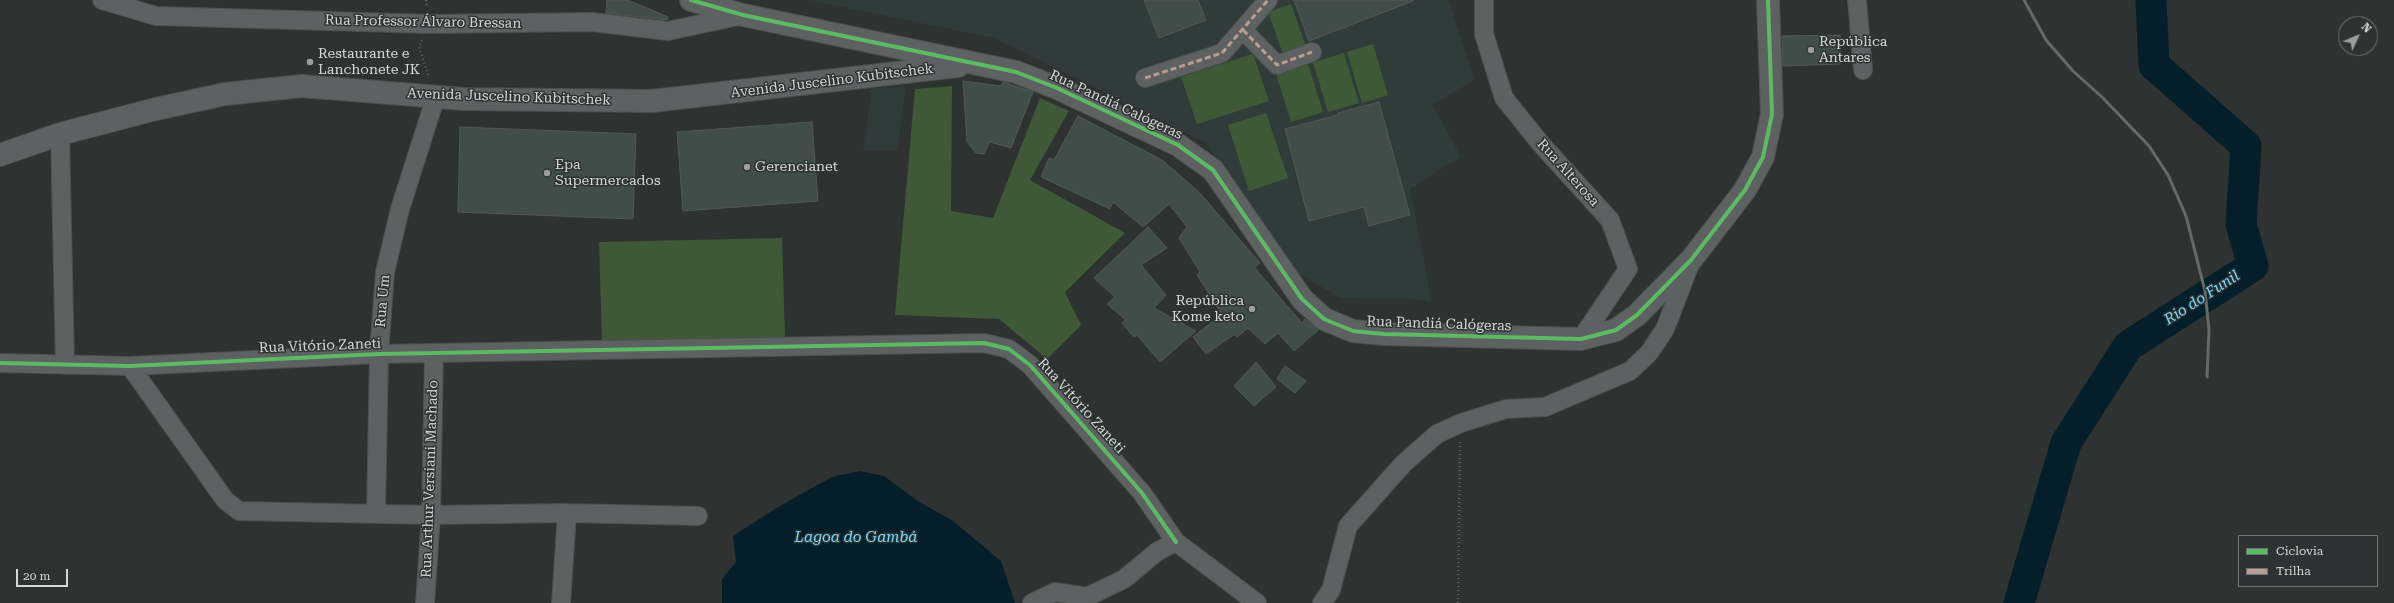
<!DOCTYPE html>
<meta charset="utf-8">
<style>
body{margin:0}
#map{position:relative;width:2394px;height:603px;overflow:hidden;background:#2e3231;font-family:"Roboto Serif",serif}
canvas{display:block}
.legend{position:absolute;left:2238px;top:535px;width:140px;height:52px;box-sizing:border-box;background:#2d3332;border:1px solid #707574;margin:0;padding:5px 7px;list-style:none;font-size:12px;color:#d5d8d7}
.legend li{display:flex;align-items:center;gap:8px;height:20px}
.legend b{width:20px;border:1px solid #707574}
.north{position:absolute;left:2338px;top:16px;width:40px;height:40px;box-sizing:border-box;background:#2d3332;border:1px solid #707574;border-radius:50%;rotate:46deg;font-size:11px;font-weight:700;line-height:16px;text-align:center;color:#d5d8d7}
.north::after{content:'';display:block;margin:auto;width:14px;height:18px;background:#9b9e9d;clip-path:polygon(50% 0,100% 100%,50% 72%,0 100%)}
.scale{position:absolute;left:16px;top:569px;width:52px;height:18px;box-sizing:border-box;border:2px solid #d5d8d7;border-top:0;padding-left:5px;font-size:12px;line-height:14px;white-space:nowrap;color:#d5d8d7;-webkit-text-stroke:3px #2d3332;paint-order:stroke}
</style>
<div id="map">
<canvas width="2394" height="603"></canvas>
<ul class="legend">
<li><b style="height:5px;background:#5cba63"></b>Ciclovia</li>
<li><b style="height:5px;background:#b99d93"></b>Trilha</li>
</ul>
<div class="north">N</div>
<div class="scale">20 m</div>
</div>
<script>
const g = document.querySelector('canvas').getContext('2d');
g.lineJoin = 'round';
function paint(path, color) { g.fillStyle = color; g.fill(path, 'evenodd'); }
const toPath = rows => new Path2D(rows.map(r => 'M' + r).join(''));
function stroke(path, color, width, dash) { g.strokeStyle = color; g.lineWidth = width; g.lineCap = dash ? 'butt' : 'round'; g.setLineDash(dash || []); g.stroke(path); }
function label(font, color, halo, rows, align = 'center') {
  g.font = font + ' "Roboto Serif",serif'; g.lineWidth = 3; g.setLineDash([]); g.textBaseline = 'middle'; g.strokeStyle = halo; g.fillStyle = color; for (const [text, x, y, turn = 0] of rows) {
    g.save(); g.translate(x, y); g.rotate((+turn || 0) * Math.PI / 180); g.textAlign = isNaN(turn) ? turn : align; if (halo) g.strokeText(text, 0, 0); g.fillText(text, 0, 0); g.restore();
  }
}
paint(toPath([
 [809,0,1449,0,1474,80,1433,105,1461,157,1410,189,1432,302,1414,299,1340,298,1283,264,1206,143,994,38],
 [872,88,906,88,897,150,863,151]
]), '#303c39');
paint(toPath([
 [1291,4,1307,49,1284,57,1268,12],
 [1373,44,1388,95,1362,103,1347,52],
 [1344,53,1359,103,1328,112,1313,62],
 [1253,54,1269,101,1197,124,1181,77],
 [1308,64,1323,112,1291,122,1276,74],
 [952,86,951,211,993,218,1040,98,1069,111,1030,180,1125,233,1065,292,1081,325,1047,359,999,319,895,315,915,89],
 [1266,113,1288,178,1249,191,1228,125],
 [782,238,785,338,602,343,599,242]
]), '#3f5936');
paint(toPath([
 [860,471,884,476,919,502,953,521,1001,561,1015,603,722,603,722,579,736,562,733,536,778,507,832,477]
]), '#041f29');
stroke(toPath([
 [2019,603,2066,443,2128,346,2253,266,2241,224,2246,146,2154,65,2151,0]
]), '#041f29', 31);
const building = toPath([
 [607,0,628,0,668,17,667,20,606,13,607,0],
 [1144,0,1198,0,1206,20,1159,38,1144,0],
 [1294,0,1413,0,1413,1,1309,41,1294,0],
 [1840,35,1841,64,1783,66,1782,36,1840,35],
 [963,81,1001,86,1003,82,1033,92,1011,148,990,142,984,154,976,153,967,142,963,81],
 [1379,102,1410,215,1369,226,1364,207,1309,221,1285,129,1338,115,1338,113,1379,102],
 [1078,116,1162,160,1199,192,1260,263,1254,267,1282,300,1302,323,1305,319,1318,330,1294,351,1278,333,1265,344,1248,328,1237,337,1235,334,1206,354,1193,337,1222,314,1197,275,1200,272,1179,238,1187,227,1169,204,1143,227,1113,202,1110,209,1041,177,1049,158,1054,160,1078,116],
 [812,122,818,201,683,211,677,132,812,122],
 [460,127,636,134,633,219,458,212,460,127],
 [1148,227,1167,248,1141,265,1166,295,1154,308,1196,331,1160,362,1137,335,1134,337,1122,323,1126,320,1107,304,1115,297,1094,278,1148,227],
 [1256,362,1276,387,1254,406,1234,386,1256,362],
 [1285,366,1306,381,1295,393,1277,379,1285,366]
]);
paint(building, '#404d48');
stroke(building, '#545756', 1);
const street = toPath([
 [102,0,156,16,430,24,592,22,668,31,743,15],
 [1484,0,1484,34,1504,98,1541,144,1610,220,1628,269,1581,339],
 [1857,0,1863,70],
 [1243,30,1277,65,1312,52],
 [1145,78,1222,53,1268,0],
 [60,134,65,365],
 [0,363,130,366,379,354,984,343,1009,349,1030,365,1142,493,1176,542],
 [130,366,225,500,239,511,431,515,567,513,698,516],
 [376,512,379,354,385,272,400,209,436,96],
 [425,603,431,515,434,355],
 [561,603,567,513],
 [1032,603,1055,592,1087,597,1124,579,1158,551,1176,542,1257,603],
 [1322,603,1331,590,1348,526,1403,464,1437,434,1461,423,1506,409,1545,407,1630,371,1649,353,1665,329,1690,264]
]);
const secondary = toPath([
 [691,0,743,15,1016,72,1057,88,1178,145,1213,170,1302,299,1324,319,1353,331,1384,334,1581,339,1616,330,1637,315,1691,260,1745,190,1763,157,1772,114,1768,0],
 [0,155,60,134,156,109,225,94,302,86,464,99,652,101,958,66]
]);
stroke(street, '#4c4f4e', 20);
stroke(secondary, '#4c4f4e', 24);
stroke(toPath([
 [426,0,427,7],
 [422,40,419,47,429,77],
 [1458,603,1460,442]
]), '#5f6261', 2.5, [1, 3]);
stroke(street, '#5e6161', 18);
stroke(secondary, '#5e6161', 22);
stroke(toPath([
 [2024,0,2046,40,2073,71,2103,98,2149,146,2168,175,2186,216,2205,291,2209,330,2207,377]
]), '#676968', 3);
stroke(toPath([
 [1243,30,1277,65,1312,52],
 [1145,78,1222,53,1268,0]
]), '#b99d93', 3, [6, 3]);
stroke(toPath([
 [691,0,743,15,1016,72,1057,88,1178,145,1213,170,1302,299,1324,319,1353,331,1384,334,1581,339,1616,330,1637,315,1691,260,1745,190,1763,157,1772,114,1768,0],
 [0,363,130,366,379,354,984,343,1009,349,1030,365,1142,493,1176,542]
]), '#5cba63', 4);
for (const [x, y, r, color] of [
 [1811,50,4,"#9b9e9d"],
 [310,62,4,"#9b9e9d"],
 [747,167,4,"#9b9e9d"],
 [547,173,4,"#9b9e9d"],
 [1252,309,4,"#9b9e9d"]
]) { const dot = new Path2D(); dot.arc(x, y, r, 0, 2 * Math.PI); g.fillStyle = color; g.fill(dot); stroke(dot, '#2d3332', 1.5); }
label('14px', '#d5d8d7', '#2d3332', [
 ["Rua Professor Álvaro Bressan",423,22,1],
 ["Avenida Juscelino Kubitschek",832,81,-7],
 ["Avenida Juscelino Kubitschek",509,97,2],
 ["Rua Pandiá Calógeras",1116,105,25],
 ["Rua Alterosa",1568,173,48],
 ["Rua Um",383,301,-85],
 ["Rua Pandiá Calógeras",1439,324,2],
 ["Rua Vitório Zaneti",320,346,-2],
 ["Rua Vitório Zaneti",1081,406,48],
 ["Rua Arthur Versiani Machado",430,479,-88]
]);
label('14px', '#d5d8d7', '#2d3332', [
 ["República",1819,42],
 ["Antares",1819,58],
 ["Restaurante e",318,54],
 ["Lanchonete JK",318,70],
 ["Epa",555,165],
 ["Supermercados",555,181],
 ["Gerencianet",755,167],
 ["República",1244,301,"right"],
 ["Kome keto",1244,317,"right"]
], 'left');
label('italic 15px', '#75d8fc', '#2d3332', [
 ["Rio do Funil",2202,298,-33],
 ["Lagoa do Gambá",856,538]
]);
</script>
